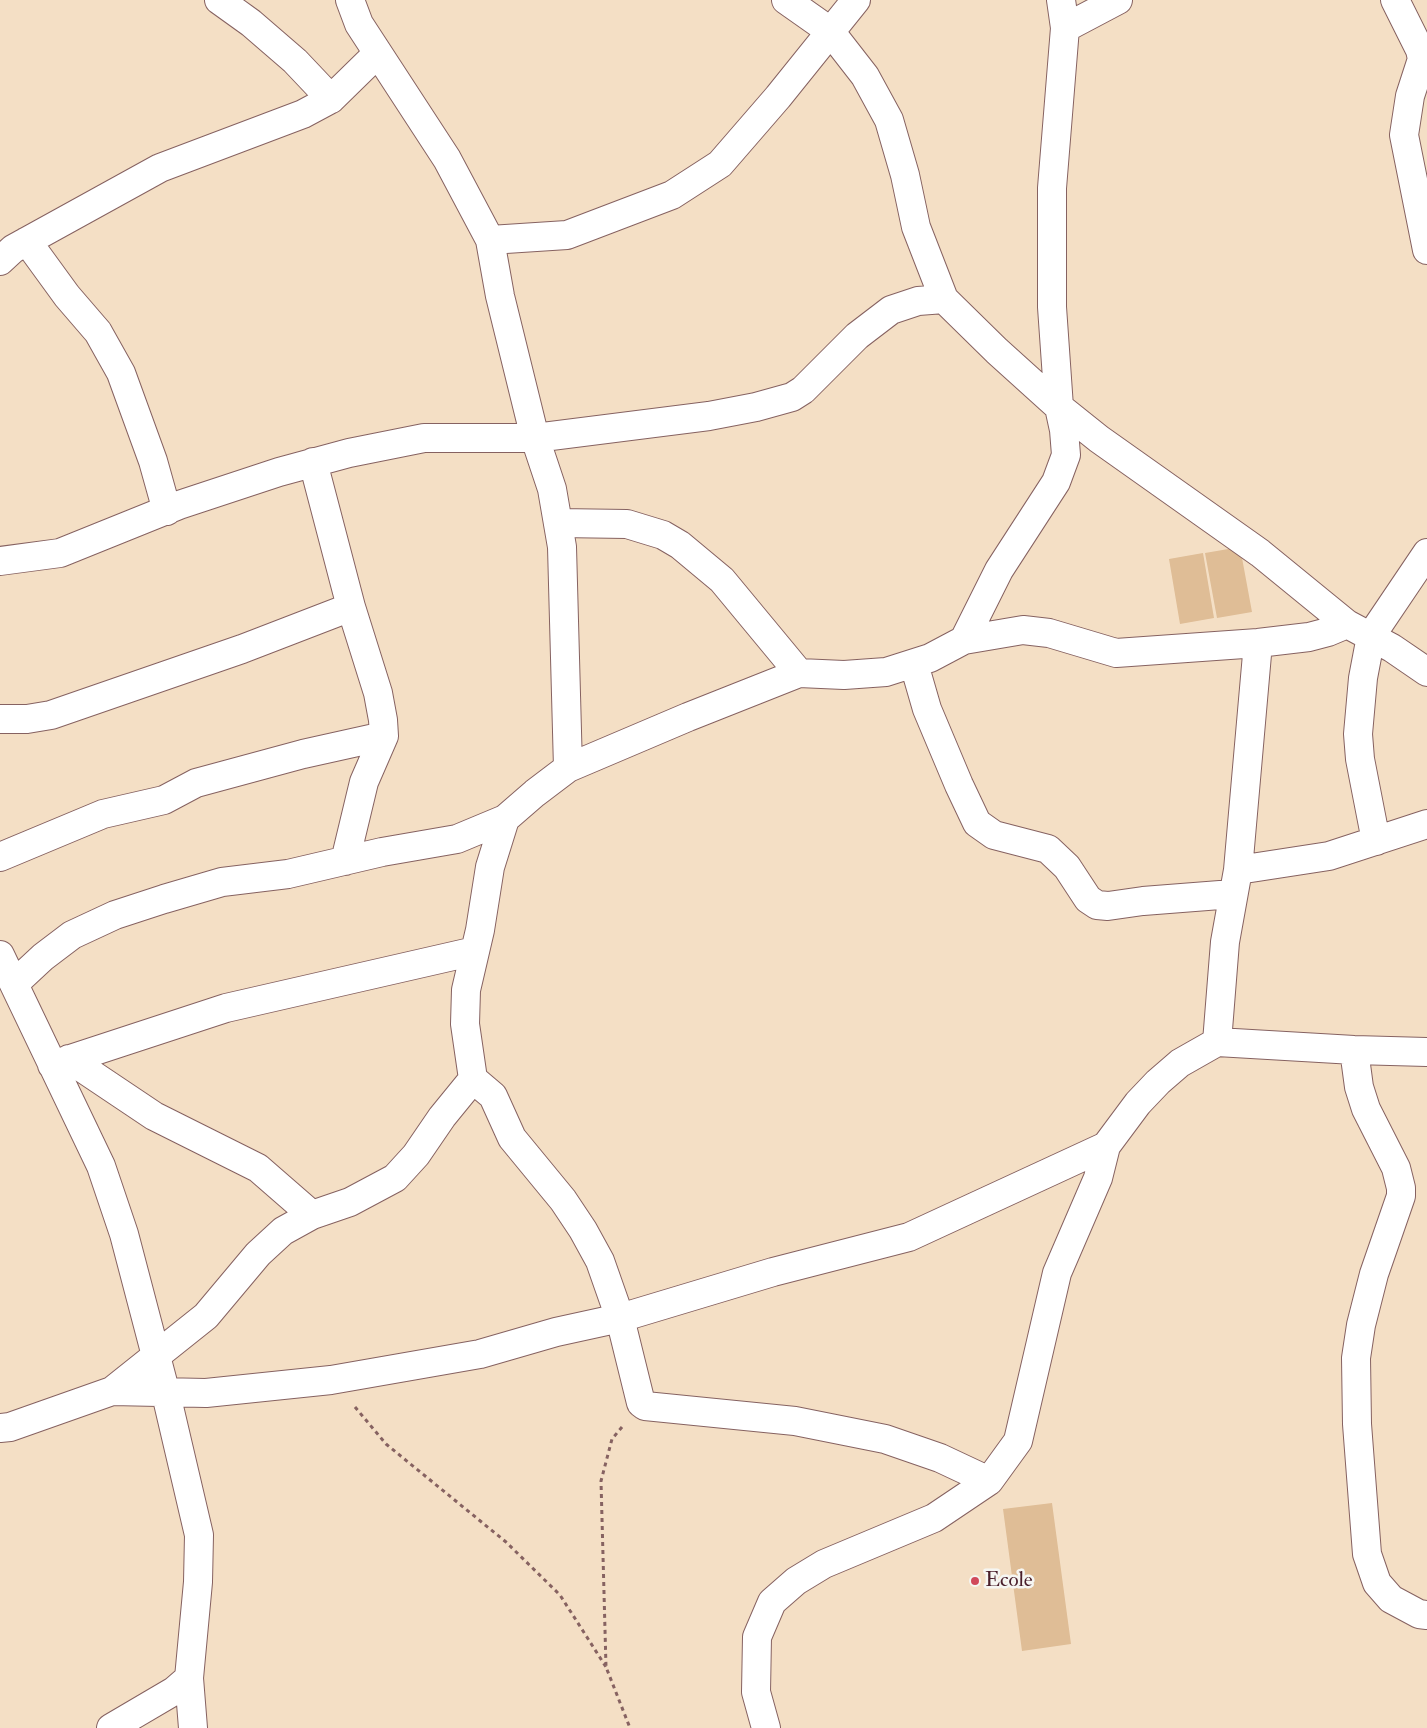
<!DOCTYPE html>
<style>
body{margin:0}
canvas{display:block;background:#f4dfc5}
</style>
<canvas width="1427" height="1728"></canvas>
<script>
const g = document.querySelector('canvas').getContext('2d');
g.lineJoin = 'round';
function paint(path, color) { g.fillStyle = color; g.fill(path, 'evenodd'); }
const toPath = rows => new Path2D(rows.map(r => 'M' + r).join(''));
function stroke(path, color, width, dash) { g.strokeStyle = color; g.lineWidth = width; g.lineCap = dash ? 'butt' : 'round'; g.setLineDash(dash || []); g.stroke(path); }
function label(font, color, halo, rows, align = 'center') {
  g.font = font + ' "IM FELL Double Pica",serif'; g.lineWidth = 5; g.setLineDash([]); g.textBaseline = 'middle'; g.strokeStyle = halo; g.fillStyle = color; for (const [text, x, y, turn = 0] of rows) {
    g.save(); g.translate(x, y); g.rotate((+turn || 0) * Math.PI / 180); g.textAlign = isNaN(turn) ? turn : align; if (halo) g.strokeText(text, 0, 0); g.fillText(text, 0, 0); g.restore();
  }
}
paint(toPath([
 [1240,547,1252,612,1217,618,1205,553],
 [1203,553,1214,618,1180,624,1169,559],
 [1052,1503,1071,1644,1022,1651,1003,1509]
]), '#dfbd96');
const minor = toPath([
 [219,0,251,23,295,61,331,99],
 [350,0,359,24,447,159,490,240,500,296,535,438,552,489,562,547,568,768,535,793,505,819,490,867,480,930,466,990,465,1024,473,1079,493,1096,512,1138,563,1200,583,1230,600,1261,620,1318,641,1403,645,1406,795,1421,885,1439,940,1458,989,1481],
 [786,0,830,31,865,76,889,120,905,175,916,227,944,299,997,351,1059,407,1064,430,1066,455,1056,482,999,570,964,640],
 [1061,0,1065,28,1052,188,1052,307,1059,407,1099,439,1260,553,1347,624,1392,648,1427,672],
 [1395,0,1420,50,1422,59,1410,96,1404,135,1427,250],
 [1065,28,1118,0],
 [490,240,567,235,672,195,720,164,778,97,856,0],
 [27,241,67,296,98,332,121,373,153,461,167,511],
 [0,261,13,249,160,168,303,114,331,99,377,54],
 [559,523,627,524,663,535,680,545,722,580,799,673,844,675,886,672,930,658,964,640,1023,630,1049,633,1116,653,1258,643,1309,637,1328,632,1347,624],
 [0,561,60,553,179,505,279,472,349,453,424,438,535,438,709,416,756,407,792,397,803,390,857,336,891,310,918,301,944,299],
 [914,664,927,709,959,785,977,823,994,835,1048,849,1067,867,1088,899,1097,905,1108,906,1143,901,1233,894],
 [0,719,27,719,51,715,242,649,351,607,313,462],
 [568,768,688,717,799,673],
 [1376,841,1360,759,1358,734,1363,678,1371,636,1427,553],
 [0,857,103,814,164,800,196,783,303,754,384,736],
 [345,861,364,782,384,736,383,720,378,693,351,607],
 [1238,870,1329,856,1427,824],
 [0,955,101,1166,124,1234,166,1394,199,1535,198,1582,189,1678,174,1691,111,1728],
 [14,984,43,957,72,935,115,915,164,899,222,882,288,874,382,852,457,839,505,819],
 [1217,1042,1225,942,1238,870,1258,643],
 [1354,1050,1359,1087,1366,1109,1396,1168,1401,1188,1401,1196,1374,1274,1361,1325,1356,1358,1357,1424,1367,1554,1377,1583,1391,1599,1419,1614,1427,1615],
 [69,1059,154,1116,258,1168,312,1215],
 [52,1065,226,1008,475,951],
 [112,1391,206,1316,258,1254,283,1231,312,1215,350,1202,395,1178,416,1155,442,1117,473,1079],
 [0,1428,10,1427,112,1391,206,1393,331,1380,480,1354,556,1332,620,1318,773,1272,909,1237,1106,1146],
 [189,1678,193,1728],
 [766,1728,756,1692,757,1637,772,1602,796,1581,824,1564,934,1518,989,1481,1018,1441,1057,1273,1098,1178,1106,1146,1138,1103,1158,1082,1180,1063,1217,1042,1354,1050,1427,1052]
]);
stroke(minor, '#866261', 30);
stroke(toPath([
 [355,1407,386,1444,506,1542,560,1595,606,1667],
 [622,1427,612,1439,601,1481,606,1667,630,1728]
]), '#866261', 3, [4, 4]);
stroke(minor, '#fff', 28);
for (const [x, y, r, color] of [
 [975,1581,5,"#d1495b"]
]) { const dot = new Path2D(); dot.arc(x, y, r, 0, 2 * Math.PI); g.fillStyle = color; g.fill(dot); stroke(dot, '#f6f6f2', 2); }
label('21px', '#4a1f2b', '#f6f6f2', [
 ["Ecole",985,1581]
], 'left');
</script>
